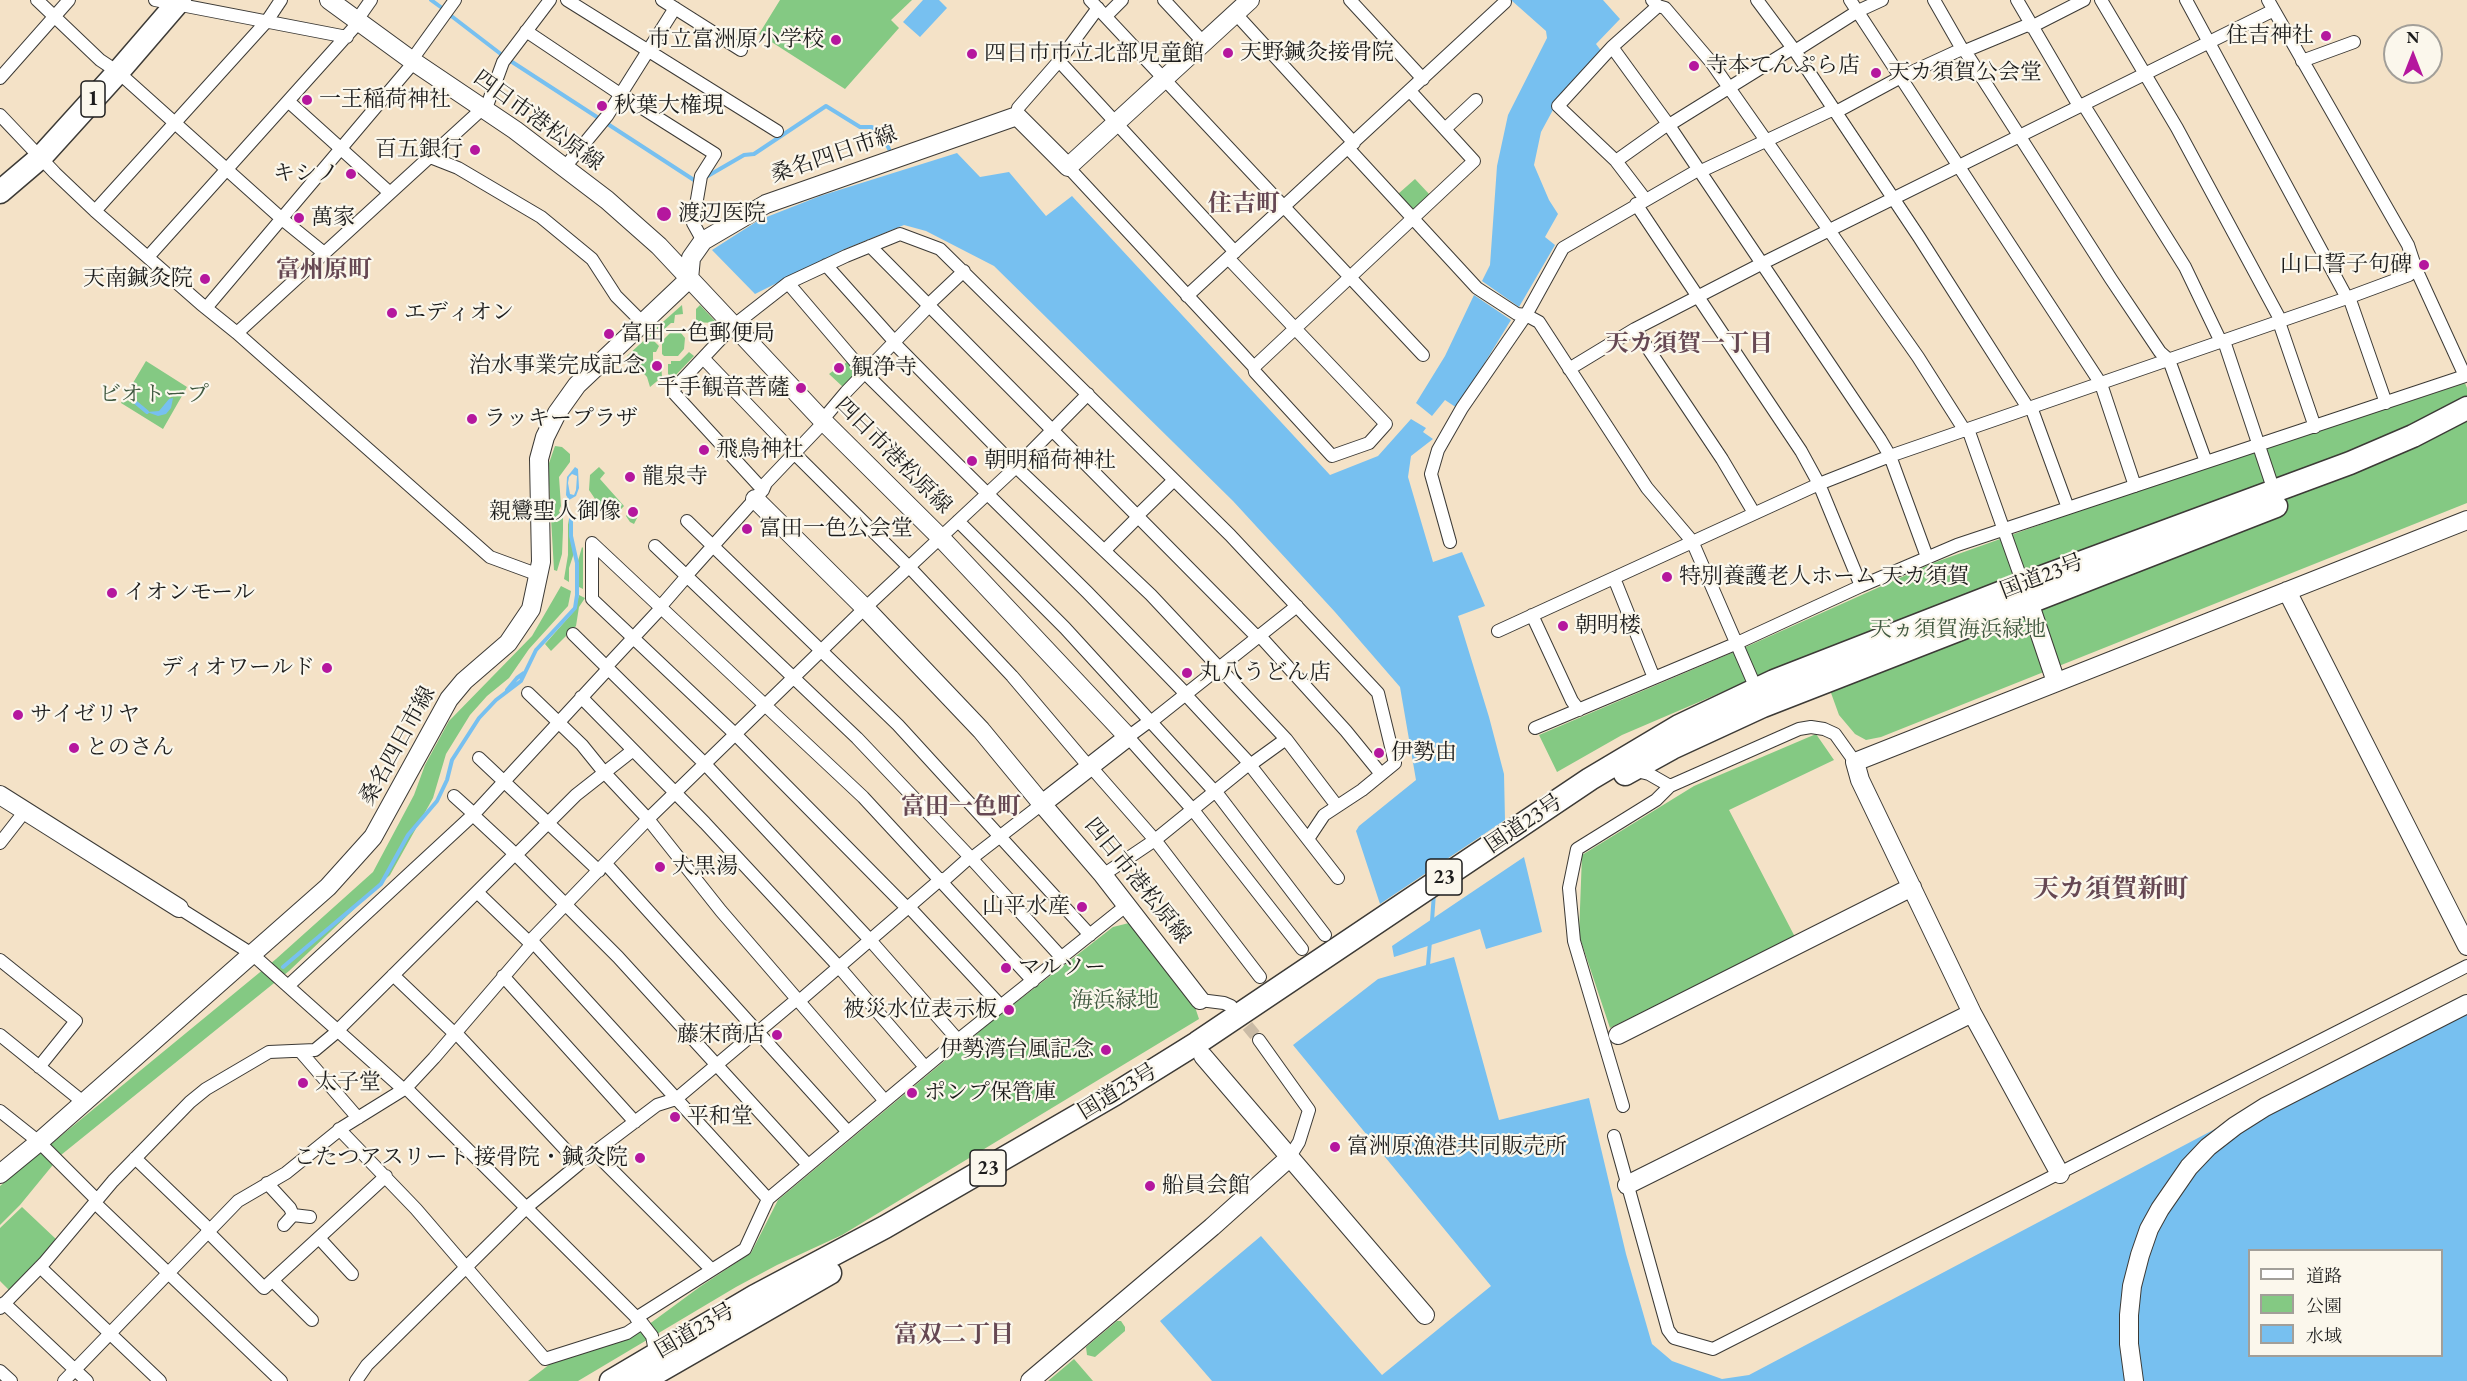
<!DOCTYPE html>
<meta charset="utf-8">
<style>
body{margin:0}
#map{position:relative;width:2467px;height:1381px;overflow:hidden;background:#f4e2c7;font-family:"EB Garamond","Noto Serif JP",serif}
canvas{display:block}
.legend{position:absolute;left:2248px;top:1249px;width:195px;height:108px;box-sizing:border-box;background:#fbf7ec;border:2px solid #a29f99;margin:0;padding:8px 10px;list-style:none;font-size:18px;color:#1c1c1c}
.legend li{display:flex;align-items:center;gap:12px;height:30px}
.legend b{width:30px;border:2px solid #a29f99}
.north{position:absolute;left:2383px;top:24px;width:60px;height:60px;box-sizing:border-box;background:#fbf7ec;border:2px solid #a29f99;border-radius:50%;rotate:0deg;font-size:16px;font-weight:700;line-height:24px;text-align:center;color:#1c1c1c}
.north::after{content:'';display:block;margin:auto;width:21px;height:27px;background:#b5179e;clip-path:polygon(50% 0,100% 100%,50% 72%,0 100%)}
</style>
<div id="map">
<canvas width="2467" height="1381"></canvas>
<ul class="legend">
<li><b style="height:8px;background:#fff"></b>道路</li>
<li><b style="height:16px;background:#84c983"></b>公園</li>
<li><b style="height:16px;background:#77c0f0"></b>水域</li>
</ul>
<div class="north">N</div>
</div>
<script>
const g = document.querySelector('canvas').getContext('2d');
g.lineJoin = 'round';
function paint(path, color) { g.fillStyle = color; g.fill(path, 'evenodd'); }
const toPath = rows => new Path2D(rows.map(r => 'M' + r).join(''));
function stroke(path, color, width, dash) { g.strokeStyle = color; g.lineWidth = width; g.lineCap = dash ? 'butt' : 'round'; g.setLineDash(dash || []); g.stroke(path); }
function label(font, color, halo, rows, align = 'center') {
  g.font = font + ' "EB Garamond","Noto Serif JP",serif'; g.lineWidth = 4.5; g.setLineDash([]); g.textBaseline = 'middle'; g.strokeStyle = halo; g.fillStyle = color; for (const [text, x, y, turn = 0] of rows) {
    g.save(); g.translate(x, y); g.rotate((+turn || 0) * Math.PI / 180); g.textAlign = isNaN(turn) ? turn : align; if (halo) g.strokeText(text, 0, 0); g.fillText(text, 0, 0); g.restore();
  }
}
paint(toPath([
 [780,0,912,0,891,20,899,28,845,89,759,34],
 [1415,179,1430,195,1414,210,1398,194],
 [682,305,683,314,675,315,674,323,671,323,659,334,655,329],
 [700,305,715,321,713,323,696,322,696,309],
 [671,332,681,333,685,338,684,349,678,356,664,356,662,354,662,341],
 [652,333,656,337,654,341,659,346,656,352,653,352,653,361,661,363,662,377,650,387,647,377,627,356],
 [689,352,694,356,673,378,668,374,668,364,671,364,671,361,680,361],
 [849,360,858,370,843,387,829,374,837,368,839,369],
 [146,361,187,387,163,429,121,403],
 [2465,383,2467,388,2467,503,1881,737,1866,740,1855,734,1839,715,1818,657,1761,680,1741,684,1622,735,1557,772,1539,735,1748,646,1933,563,2112,499],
 [555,446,562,447,570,454,570,462,559,477,561,506,559,511,563,517,563,530,562,554,557,571,554,570,548,466],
 [599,467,605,473,600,479,624,506,610,521,589,490,590,475],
 [632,508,639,514,634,524,630,522,626,516],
 [568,519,574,553,569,568,569,582,564,579,568,555],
 [582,547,583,548,583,589,577,586,578,561],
 [561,586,571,591,568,606,529,649,509,678,487,696,470,715,446,754,433,798,390,875,289,971,61,1155,20,1205,0,1225,0,1186,276,959,373,872,414,795,425,765,449,721,532,636],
 [579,595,585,598,579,607,576,626,551,651,545,644,575,610],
 [1816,734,1834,760,1729,810,1795,937,1610,1028,1579,935,1582,855,1694,786],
 [1129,923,1195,1007,1199,1019,842,1235,777,1265,736,1287,578,1381,528,1381,550,1364,633,1336,701,1286,751,1253,778,1200,991,1022,1113,927],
 [22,1207,57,1240,10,1291,0,1281,0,1228],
 [1117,1321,1121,1321,1125,1327,1125,1331,1095,1357,1087,1355,1086,1347],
 [1074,1359,1093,1381,1048,1381]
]), '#84c983');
paint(toPath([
 [923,0,939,0,947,8,920,37,903,22],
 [1511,0,1603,0,1620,19,1596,44,1602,52,1560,97,1541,132,1534,165,1549,200,1558,214,1545,237,1555,245,1519,307,1482,281,1490,265,1497,166,1508,115,1547,38,1546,31],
 [957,153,980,177,1009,172,1046,216,1072,196,1330,475,1378,456,1411,419,1426,428,1423,432,1433,439,1411,456,1408,477,1433,562,1462,552,1485,606,1458,616,1489,717,1504,774,1505,820,1380,904,1356,831,1359,826,1416,780,1400,687,1335,612,1233,501,994,266,926,231,904,225,845,249,755,294,712,250,759,220,820,196],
 [1474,295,1511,320,1457,408,1445,400,1432,416,1416,403,1445,356],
 [173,398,171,408,166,414,158,416,147,412,159,411,169,399],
 [575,467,578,469,579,488,576,496,569,500,566,495,567,477],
 [572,474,577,476,576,490,574,495,570,494,568,483,569,477],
 [1524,857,1542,932,1486,949,1480,929,1394,957,1392,946],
 [1454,957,1499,1120,1589,1098,1626,1254,1652,1344,1672,1361,1722,1379,1749,1375,2467,996,2467,1381,1212,1381,1160,1321,1261,1236,1382,1375,1491,1286,1293,1045,1378,979],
 [2250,1250,2442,1250,2442,1356,2250,1356]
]), '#77c0f0');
stroke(toPath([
 [431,0,442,8],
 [450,15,506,58,697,182],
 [706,177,744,155,754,154,826,106,860,127,872,127,883,136,889,149],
 [134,390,135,402,147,412],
 [507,690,517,678,524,673],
 [1432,921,1434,893],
 [1428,965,1430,941],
 [283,967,381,884,408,835,437,801,447,780,452,760,479,718,496,700,521,681,536,650,575,608,577,595,577,563,571,536,571,518]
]), '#77c0f0', 4);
stroke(toPath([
 [1236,1012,1259,1040]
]), '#c9baa5', 12, [12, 6]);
const street = toPath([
 [37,0,100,60,118,72,282,219,324,253],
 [155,0,347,37],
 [567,0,777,131],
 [662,0,741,50],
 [1090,0,1423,355],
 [1164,0,1204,43],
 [1350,0,1423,79],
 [1652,0,1658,6,1665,8,1711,62,1918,357,1965,431],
 [1757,0,1795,51,1919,237,2028,408],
 [1850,0,2101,384,2135,486],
 [1934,0,1962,49,1965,51,2111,279,2160,352,2169,360,2206,462],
 [2017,0,2079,106],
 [2101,0,2177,128,2281,321],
 [2186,0,2347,298],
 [1235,13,1354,143],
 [1106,16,1122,0],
 [357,20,371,0],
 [2031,27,2084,0],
 [526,31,620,94,715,154,701,176,693,223,703,241],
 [1612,47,1668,124,1880,439,1890,456,1927,557],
 [1795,51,1858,11,1882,0],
 [1965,51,2030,24],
 [411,61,455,0],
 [1059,61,1235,252],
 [2302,61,2354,42],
 [0,78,69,0],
 [288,101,390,193],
 [2083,104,2185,267,2221,342],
 [1836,112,1901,77,1962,49],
 [0,115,55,173,95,211,201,304,237,333,490,557,539,575],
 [1017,116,1018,108,1059,61,1098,8],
 [1669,125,1793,48],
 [1445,129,1476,100],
 [1348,148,1477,288,1517,314,1526,315,1539,322,1647,488,1692,541,1758,693],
 [430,157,458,168,541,217,592,259,616,296,643,323],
 [1616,161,1558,106,1612,47,1658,6],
 [565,167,607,116,675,8],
 [1068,167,1254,367,1255,372,1332,456,1369,443,1386,424,1228,258],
 [1699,172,1834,109],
 [1645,199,1616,161,1668,124],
 [1636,204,1801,451,1819,484,1861,586],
 [95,211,267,21,281,0],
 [870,246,1257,637],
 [148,257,359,22],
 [826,265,894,341],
 [788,283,864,372,1087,592,1186,694],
 [1187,296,1505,2],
 [2349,297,2386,403],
 [928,305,964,271],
 [206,308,414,62],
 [2279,322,2315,427],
 [1635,329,1722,459,1754,513],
 [237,333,482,109,488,103,503,62,550,0],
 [2224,341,2274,491],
 [894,343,1016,467,1151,595,1286,739,1337,806],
 [704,359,794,453,913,571,1012,676,1090,768],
 [1254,367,1474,161,1410,91],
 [1569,369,1635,329,1763,263,2272,11],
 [2031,407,2068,508],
 [1968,429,2023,584],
 [763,490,672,391,733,326,788,283,846,256,900,234,940,249,1230,535,1378,693,1395,763,1362,790,1324,815,1308,839],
 [1137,516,1174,480],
 [687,521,898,725,1090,935],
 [958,521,1065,628,1215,792],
 [1450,542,1431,474,1438,450,1462,408,1526,315,1563,248,1698,170],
 [592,543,863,797,1033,981],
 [592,543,592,599,735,734,907,908],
 [655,546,857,738,970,857,1062,958],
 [1105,550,1138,517],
 [686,576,763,490,766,483,824,422,825,417,846,392,929,306],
 [1614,578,1654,678],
 [661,606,687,576],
 [1532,615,1572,701,1579,710],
 [1498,631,1819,484,1890,456,2347,298,2409,275,2416,269],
 [573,634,705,764,870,940,958,1040],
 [1259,635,1346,731,1381,774],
 [606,667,662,607],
 [528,693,582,745,603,771,648,819,721,911,885,1101],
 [1185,694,1251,765],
 [581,697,705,823,839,967,925,1067],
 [1151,720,1128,737,1193,810,1302,949],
 [1152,721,1297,606],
 [1535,728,1735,644,1861,586,1957,545,2465,376,2416,269,2408,245,2268,0],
 [1286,739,1250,765,1338,878],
 [479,758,599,871],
 [1091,767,1155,840,1260,977],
 [1633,770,1649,774,1670,786],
 [1216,792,1325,935],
 [454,796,474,814],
 [473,815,516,855,618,957,808,1165],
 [0,843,25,811],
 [516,855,576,795,632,751],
 [972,858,1042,804],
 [606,864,848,1132],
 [1103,875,1155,840,1250,763],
 [943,881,970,857],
 [477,892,531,944],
 [909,907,1001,1006],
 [179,908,252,954,403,1089],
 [532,941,768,1199],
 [0,960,76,1021,39,1067],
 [393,975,455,1034],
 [503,976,635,1122],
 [289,985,474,814,608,669],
 [1200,1000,1224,1003,1231,1006],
 [798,1002,941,879],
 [338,1030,515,854],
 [759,1031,796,1000],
 [456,1033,579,1164],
 [0,1035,83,1102],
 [1259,1040,1309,1110,1299,1142,1289,1158],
 [300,1051,358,1118],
 [406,1088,642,1323,652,1336,656,1356],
 [1623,1106,1574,941,1569,888,1577,849,1656,800,1670,786,1799,729,1811,727,1824,729,1835,734,1855,762],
 [0,1111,39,1142,97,1200],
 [339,1129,416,1209,545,1359,627,1333,642,1323],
 [1614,1136,1668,1330,1674,1338,1713,1349,2467,966],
 [595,1153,711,1269],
 [135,1158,209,1229],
 [267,1183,290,1208,293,1215,284,1225],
 [95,1203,281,1381],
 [293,1215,310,1217],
 [207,1231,264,1288,386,1176],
 [319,1238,352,1274],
 [40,1267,160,1381],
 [273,1281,312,1320],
 [4,1303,87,1381],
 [0,1308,44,1263,113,1181,190,1102,206,1089,269,1052,315,1050,339,1030],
 [636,1318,745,1249,768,1199,958,1040,1127,905],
 [0,1371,11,1381],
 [64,1381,238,1201,286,1173,343,1127,406,1088,434,1058,530,946,533,938,648,819,865,608,1016,467,1088,394],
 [356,1381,367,1365,527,1207,579,1164,657,1105,676,1099,758,1030]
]);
const secondary = toPath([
 [329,0,414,62,515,130,607,200,659,246,824,422,940,537,1128,737,1042,804,1103,875,1200,1000],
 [755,499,865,608,981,730,1042,804],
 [2025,590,2056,682],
 [2287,591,2467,946],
 [0,795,179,908],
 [1618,1035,1912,887],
 [1203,1056,1425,1315],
 [0,1174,39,1142,328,887,373,837,449,699,464,681,508,643,531,609,541,562,539,459,545,437,557,413,577,385,689,279,691,258,703,241,766,204,1017,116,1068,167,1250,0],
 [2060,1174,1972,1013,1860,780,1855,762,2467,520],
 [1627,1185,1972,1013],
 [1030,1381,1212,1227,1289,1158],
 [2134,1381,2129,1344,2129,1315,2132,1286,2140,1255,2149,1229,2160,1209,2189,1167,2208,1147,2235,1126,2265,1107,2467,1004]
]);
const highway = toPath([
 [0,192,41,157,118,72,180,0],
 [1625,774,1672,748,1763,706,2276,506],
 [611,1381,755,1296,885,1227,1115,1094,1197,1043,1590,779,1679,726,1774,681,2023,584,2350,463,2413,436,2467,408],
 [642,1381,830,1273]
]);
stroke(street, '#3c3a36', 14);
stroke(secondary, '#3c3a36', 20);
stroke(highway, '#3c3a36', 25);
stroke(street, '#fff', 12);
stroke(secondary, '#fff', 18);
stroke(highway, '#fff', 22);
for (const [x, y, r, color] of [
 [2326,36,6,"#b5179e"],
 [836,40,6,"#b5179e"],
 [1228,53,6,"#b5179e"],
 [972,54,6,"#b5179e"],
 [1694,66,6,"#b5179e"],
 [1876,73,6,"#b5179e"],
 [307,100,6,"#b5179e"],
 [602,106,6,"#b5179e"],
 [475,150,6,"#b5179e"],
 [351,174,6,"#b5179e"],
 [664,214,8,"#b5179e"],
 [299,218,6,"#b5179e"],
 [2424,265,6,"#b5179e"],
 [205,279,6,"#b5179e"],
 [392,313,6,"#b5179e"],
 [609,334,6,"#b5179e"],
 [657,366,6,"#b5179e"],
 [839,368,6,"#b5179e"],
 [801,388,6,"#b5179e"],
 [472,419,6,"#b5179e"],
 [704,450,6,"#b5179e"],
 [972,461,6,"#b5179e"],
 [630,477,6,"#b5179e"],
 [633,512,6,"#b5179e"],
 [747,529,6,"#b5179e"],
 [1667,577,6,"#b5179e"],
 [112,593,6,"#b5179e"],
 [1563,626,6,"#b5179e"],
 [327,668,6,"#b5179e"],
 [1187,673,6,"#b5179e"],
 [18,715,6,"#b5179e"],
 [74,748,6,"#b5179e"],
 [1379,753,6,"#b5179e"],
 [660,867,6,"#b5179e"],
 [1082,907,6,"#b5179e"],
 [1006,968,6,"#b5179e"],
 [1009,1010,6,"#b5179e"],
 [777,1035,6,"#b5179e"],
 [1106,1050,6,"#b5179e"],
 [303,1083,6,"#b5179e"],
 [912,1093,6,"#b5179e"],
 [675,1117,6,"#b5179e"],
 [1335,1147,6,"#b5179e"],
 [640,1158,6,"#b5179e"],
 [1150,1186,6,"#b5179e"]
]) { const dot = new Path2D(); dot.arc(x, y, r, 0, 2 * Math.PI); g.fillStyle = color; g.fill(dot); stroke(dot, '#fbf7ec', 2); }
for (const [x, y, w] of [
 [93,99,24],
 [1444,877,36],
 [988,1168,36]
]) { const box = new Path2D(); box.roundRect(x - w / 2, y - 18, w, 36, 4.5); g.fillStyle = '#fbf7ec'; g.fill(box); stroke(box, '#1c1c1c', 1.5); }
label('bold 21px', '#1c1c1c', null, [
 ["1",93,99],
 ["23",1444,877],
 ["23",988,1168]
]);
label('22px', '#1c1c1c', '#fbf7ec', [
 ["住吉神社",2314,36,"right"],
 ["市立富洲原小学校",824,40,"right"],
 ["天野鍼灸接骨院",1240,53],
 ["四日市市立北部児童館",984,54],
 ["寺本てんぷら店",1706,66],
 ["天カ須賀公会堂",1888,73],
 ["一王稲荷神社",319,100],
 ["秋葉大権現",614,106],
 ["百五銀行",463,150,"right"],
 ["キシノ",339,174,"right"],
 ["渡辺医院",678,214],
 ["萬家",311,218],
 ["山口誓子句碑",2412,265,"right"],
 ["天南鍼灸院",193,279,"right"],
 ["エディオン",404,313],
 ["富田一色郵便局",621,334],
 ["治水事業完成記念",645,366,"right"],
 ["観浄寺",851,368],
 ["千手観音菩薩",789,388,"right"],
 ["ラッキープラザ",484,419],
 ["飛鳥神社",716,450],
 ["朝明稲荷神社",984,461],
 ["龍泉寺",642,477],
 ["親鸞聖人御像",621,512,"right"],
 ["富田一色公会堂",759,529],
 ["特別養護老人ホーム 天カ須賀",1679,577],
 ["イオンモール",124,593],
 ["朝明楼",1575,626],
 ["ディオワールド",315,668,"right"],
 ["丸八うどん店",1199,673],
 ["サイゼリヤ",30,715],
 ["とのさん",86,748],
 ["伊勢由",1391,753],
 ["大黒湯",672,867],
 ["山平水産",1070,907,"right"],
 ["マルソー",1018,968],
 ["被災水位表示板",997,1010,"right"],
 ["藤宋商店",765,1035,"right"],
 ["伊勢湾台風記念",1094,1050,"right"],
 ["太子堂",315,1083],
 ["ポンプ保管庫",924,1093],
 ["平和堂",687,1117],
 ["富洲原漁港共同販売所",1347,1147],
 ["こたつアスリート 接骨院・鍼灸院",628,1158,"right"],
 ["船員会館",1162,1186]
], 'left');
label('22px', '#1c1c1c', '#fbf7ec', [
 ["四日市港松原線",538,121,36],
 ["桑名四日市線",834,155,-19],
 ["四日市港松原線",893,456,45],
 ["国道23号",2042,577,-21],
 ["桑名四日市線",398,746,-61],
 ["国道23号",1524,824,-34],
 ["四日市港松原線",1137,881,51],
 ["国道23号",1118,1092,-31],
 ["国道23号",695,1331,-30]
]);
label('22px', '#405940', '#fbf7ec', [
 ["ビオトープ",154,395],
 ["天ヵ須賀海浜緑地",1958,630],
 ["海浜緑地",1115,1001]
]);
label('bold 24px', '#664853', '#fbf7ec', [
 ["住吉町",1244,204],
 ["富州原町",324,270],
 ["天カ須賀一丁目",1689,344],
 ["富田一色町",961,807],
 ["富双二丁目",954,1335]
]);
label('bold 26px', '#664853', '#fbf7ec', [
 ["天カ須賀新町",2111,890]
]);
</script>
